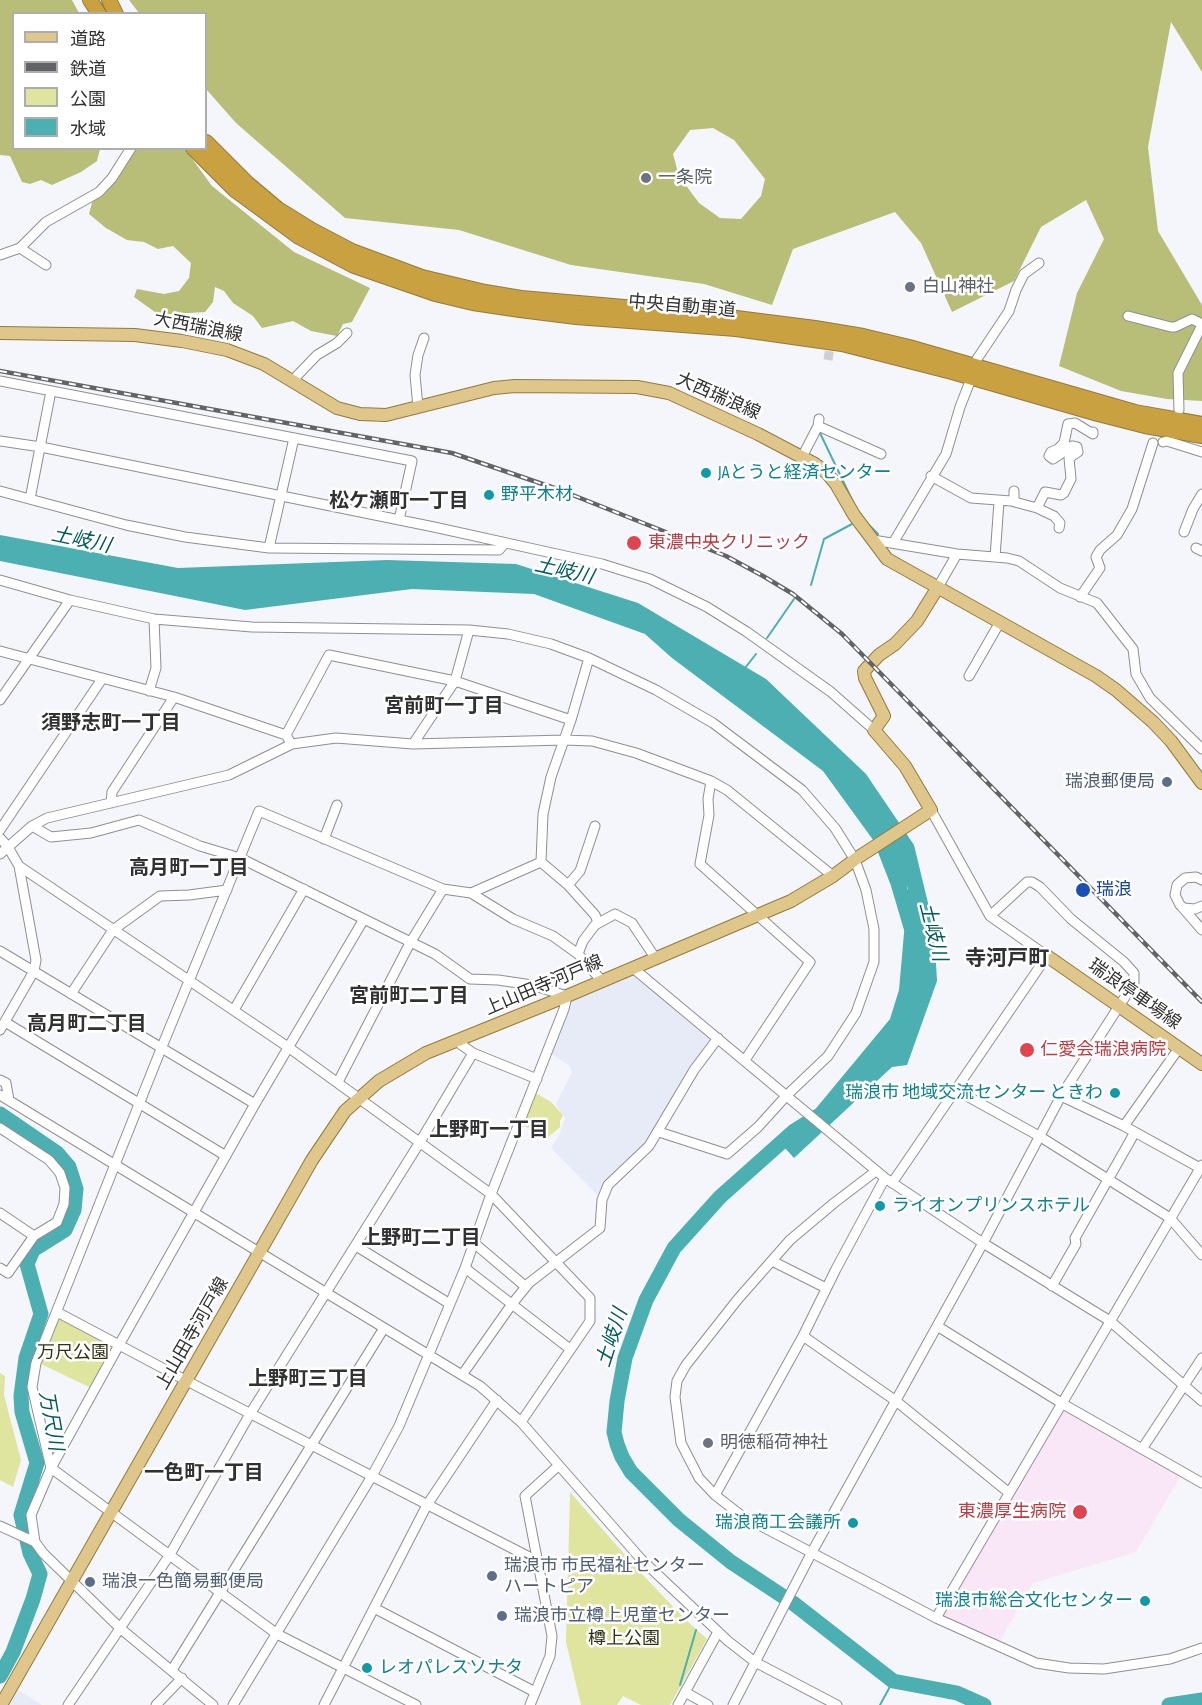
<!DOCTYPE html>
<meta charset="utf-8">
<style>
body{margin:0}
#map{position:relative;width:1202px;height:1705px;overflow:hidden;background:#f4f6fc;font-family:"Sofia Sans Condensed","Noto Sans JP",sans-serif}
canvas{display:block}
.legend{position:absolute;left:12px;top:12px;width:195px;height:138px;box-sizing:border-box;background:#fff;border:2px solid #acadad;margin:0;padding:8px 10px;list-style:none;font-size:18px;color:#303132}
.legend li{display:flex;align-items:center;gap:12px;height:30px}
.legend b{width:30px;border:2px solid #acadad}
</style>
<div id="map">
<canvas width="1202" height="1705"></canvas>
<ul class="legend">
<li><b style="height:8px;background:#dfc78c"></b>道路</li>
<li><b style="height:8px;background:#626365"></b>鉄道</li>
<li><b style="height:16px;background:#dfe59f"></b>公園</li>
<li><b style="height:16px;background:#4cafb1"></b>水域</li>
</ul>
</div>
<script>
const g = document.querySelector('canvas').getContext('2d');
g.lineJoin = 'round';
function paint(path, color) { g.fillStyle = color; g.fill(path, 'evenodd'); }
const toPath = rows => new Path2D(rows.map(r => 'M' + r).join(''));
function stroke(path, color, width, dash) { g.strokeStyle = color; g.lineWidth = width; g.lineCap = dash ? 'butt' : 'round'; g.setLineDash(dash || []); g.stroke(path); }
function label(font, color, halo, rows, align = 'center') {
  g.font = font + ' "Sofia Sans Condensed","Noto Sans JP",sans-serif'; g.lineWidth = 5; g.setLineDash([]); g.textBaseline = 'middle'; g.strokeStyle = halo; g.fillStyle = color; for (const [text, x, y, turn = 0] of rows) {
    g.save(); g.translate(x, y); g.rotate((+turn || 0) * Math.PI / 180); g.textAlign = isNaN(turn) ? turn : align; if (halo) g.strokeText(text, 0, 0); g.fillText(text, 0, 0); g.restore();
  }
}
paint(toPath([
 [633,968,718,1038,659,1132,607,1182,602,1200,551,1148,559,1136,565,1118,556,1104,572,1072,569,1065,547,1052,567,996],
 [18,1690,41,1704,41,1705,10,1705]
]), '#e6ebf7');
paint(toPath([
 [1064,1409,1183,1472,1136,1552,1033,1583,997,1646,938,1614]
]), '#f9e6f6');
paint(toPath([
 [534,1092,551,1102,563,1115,560,1121,560,1127,546,1139,523,1125],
 [58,1318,114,1347,91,1388,41,1364],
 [0,1373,5,1376,4,1395,21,1460,13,1487,0,1480],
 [570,1492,640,1572,686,1620,707,1639,670,1705,641,1705,623,1696,617,1705,581,1705,566,1642]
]), '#dfe59f');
paint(toPath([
 [0,0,72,0,79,13,14,14,14,148,100,149,97,161,81,172,52,185,41,180,30,184,22,182,10,156,0,155],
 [129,0,1202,0,1202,72,1171,22,1148,147,1158,231,1202,305,1202,401,1167,399,1121,391,1059,366,1077,293,1104,239,1086,200,1041,227,1014,281,952,312,921,243,895,212,793,249,772,305,704,284,571,265,459,230,345,218,236,123,206,89,206,14,139,13],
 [713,128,734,140,765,179,761,196,741,219,720,218,699,203,679,176,673,154,690,130],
 [133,149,185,149,212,186,294,252,370,288,352,322,343,324,337,336,311,331,293,321,262,328,253,316,233,303,224,291,215,287,213,302,205,312,159,315,134,297,137,289,164,294,179,291,189,278,191,263,173,246,158,249,144,242,127,240,106,228,89,214,93,199,116,162]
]), '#b8be78');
paint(toPath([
 [0,535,178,568,387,560,516,564,638,603,766,679,866,774,914,845,934,928,937,981,907,1065,892,1067,794,1158,784,1147,890,1019,899,990,908,888,823,771,672,658,645,634,534,594,412,589,245,610,0,561]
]), '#4cafb1');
stroke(toPath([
 [820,433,855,506],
 [869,525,878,534],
 [811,585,824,539,852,524],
 [767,638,794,599],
 [745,668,756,654],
 [680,1685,696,1630],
 [880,1705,893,1681]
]), '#4cafb1', 2);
stroke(toPath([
 [884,847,898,883,911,927],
 [0,1114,57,1153,69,1167,76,1189,74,1210,65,1230,33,1250,27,1264,41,1314,26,1358,21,1396,22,1412,37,1463,21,1515,30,1553,40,1574,33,1599,13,1652,0,1676],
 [818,1116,794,1131,720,1197,674,1248,646,1300,625,1358,617,1401,614,1432,617,1444,622,1457,631,1472,679,1520,731,1562,793,1603,893,1681,957,1693,984,1705],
 [1169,1705,1202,1700]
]), '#4cafb1', 15);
stroke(toPath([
 [828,360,834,320]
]), '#cdcfd4', 9, [9, 4.5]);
const minor = toPath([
 [20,248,46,265],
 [0,255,20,248,46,222,99,192,112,178,131,148],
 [1128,316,1171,327,1175,327,1192,319,1202,324],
 [977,359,1009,311,1016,290,1024,274,1039,263],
 [0,381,294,438,269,548],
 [292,381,317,355,337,343,347,333],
 [418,407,415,375,418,355,424,338],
 [1179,410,1178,373,1202,325],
 [818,426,881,454],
 [294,438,412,461,399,520],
 [0,441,41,447,434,527,602,564,650,579,707,607,747,632,831,692,874,730],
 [1163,442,1167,441,1202,452],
 [802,457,818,426,819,419],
 [931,476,971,498,1011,501,1014,499,1014,491],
 [0,491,126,525,185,537,269,548,499,550,505,543],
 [30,499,51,391],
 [1011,501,1037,508,1054,516,1060,523,1059,528],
 [1037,508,1045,492,1061,495,1064,493,1071,479,1069,458,1078,452,1077,447,1072,446,1053,459,1049,456,1051,452,1058,449,1064,443,1068,424,1075,423,1093,434,1093,432],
 [1184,532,1193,509,1202,494],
 [873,540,957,554,1007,558,1019,561,1060,588,1097,603,1133,649,1136,674,1150,698,1202,749],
 [893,543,946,454,960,407,969,384],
 [1196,548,1202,551],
 [995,557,999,502],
 [0,580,70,600,154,619,252,627,469,630,508,634,551,644,589,658,656,690,713,723,802,790,835,828,855,860,866,890,874,929,874,962,856,1013,828,1056,787,1095,758,1127,727,1154,659,1132],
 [938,587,957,554],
 [1080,597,1100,568,1096,557,1100,550,1117,535,1132,509,1153,443],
 [0,651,174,697,286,735,289,740],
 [969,676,1000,622],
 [149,691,156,668,154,619],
 [0,700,70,600],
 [286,735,329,655,455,681,571,720],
 [413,744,455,681,469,630],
 [711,781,708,799,709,815,700,864,810,962,745,1060],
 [111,803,112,792,174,697],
 [32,826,51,837,91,833,139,820,200,846,240,858,435,954,470,979,498,980,532,985,567,996,564,1009,491,1194,465,1268,399,1426,372,1476,233,1705],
 [0,830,102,679],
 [0,838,8,847,19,866,36,960,34,971,0,1030],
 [324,839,337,805],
 [0,854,32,826,47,818,229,775,292,744,336,738,413,744,564,740,592,741,636,753,711,781,727,790,833,876],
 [541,862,543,814,551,777,571,720,589,658],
 [541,862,568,885,595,915,598,922],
 [19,866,288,1047,491,1194,590,1298,590,1321,521,1422],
 [1202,880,1196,877,1185,878,1177,885,1175,895,1180,905,1184,908,1195,909,1202,906],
 [568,885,580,871,595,826],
 [471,893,541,862],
 [1182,907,1202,930],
 [0,951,255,1104],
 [578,954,583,941,595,925,615,914,632,923,656,959],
 [633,968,885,1178,983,1243,1110,1321,1202,1401],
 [71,994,113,930,160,896,189,895,227,890],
 [234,1010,304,889],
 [5,1022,226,1156],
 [473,1053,537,1079],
 [0,1080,6,1083,9,1100],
 [338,1082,410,943,443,889],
 [956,1090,1039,1136,1170,1218,1202,1255],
 [0,1095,480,1386,521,1422,641,1559,728,1641,755,1662,837,1705],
 [1061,1096,1124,1126,1200,1168],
 [1124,1126,1179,1048],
 [0,1128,49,1160,60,1173,65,1188,64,1204,57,1222,34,1236,8,1273,0,1268],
 [876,1171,834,1203,790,1240,738,1299,686,1365,677,1381,675,1397,681,1443,699,1478,715,1495,742,1516,936,1618,1036,1663,1069,1668,1104,1669,1170,1659,1202,1648],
 [892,1183,1047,956,990,916,931,810],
 [0,1213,34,1236],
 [474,1243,526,1287],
 [356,1246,450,1304],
 [772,1261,826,1288],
 [465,1268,570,1349],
 [1052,1286,1076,1244,1075,1238,1135,1132],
 [57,1312,187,1381,537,1561],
 [937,1326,1063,1404,1202,1483],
 [803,1336,896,1401,1008,1492],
 [462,1375,512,1304,529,1283,600,1228,602,1200,608,1185,649,1146,694,1070,718,1038],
 [1142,1449,1202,1358],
 [715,1495,803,1336,836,1269,885,1178],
 [0,1526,35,1542],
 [374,1608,535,1692],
 [936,1618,1202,1165],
 [172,1670,384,1328],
 [685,1692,708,1705],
 [68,1705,169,1556,250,1414,420,1142,473,1053,456,1041],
 [156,1705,182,1678],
 [213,1705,121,1629,43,1553,35,1542,31,1515,51,1468,119,1345,255,1104,364,919],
 [324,1705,427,1505,497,1400],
 [416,1705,277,1634,51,1468,32,1387,36,1363,161,1049,259,811,443,889,471,893,513,919,553,936,578,954,602,981],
 [530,1705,550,1656,552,1636,525,1496,558,1466],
 [678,1705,718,1632],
 [733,1705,812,1552,983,1243,1061,1096,1134,983,1134,973,1124,962,1071,919,1040,887,1032,882,1027,882,990,916]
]);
const major = toPath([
 [0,333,135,335,182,341,227,350,264,364,337,408,360,414,386,415,494,388,515,386,637,387,669,393,758,434,815,464,827,473,836,484,854,515,887,559,1096,676,1116,690,1153,722,1171,741,1202,783],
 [1047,956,1202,1064],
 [1,1705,312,1160,345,1111,379,1081,426,1053,567,996,791,901,833,876,857,858,931,810,905,766,874,730,884,716,865,678,864,671,879,655,895,644,917,621,938,587]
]);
const highway = toPath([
 [90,0,99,14],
 [109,0,116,14],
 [206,142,247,183,278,209,312,230,352,251,422,277,485,292,521,298,705,314,815,328,863,336,909,347,1135,412,1202,424],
 [193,148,235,190,299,237,354,266,435,294,473,303,520,310,576,317,736,329,842,344,952,372,1098,414,1145,426,1202,436]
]);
stroke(minor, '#8d8f93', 11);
stroke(major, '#947a3b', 14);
stroke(highway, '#947a3b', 16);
stroke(minor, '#fff', 9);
stroke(major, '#dfc78c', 12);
stroke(highway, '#caa140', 14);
const rail = toPath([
 [0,371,452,453,560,490,726,556,763,576,793,594,842,634,1202,1002]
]);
stroke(rail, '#626365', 4.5);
stroke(rail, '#fff', 2, [7]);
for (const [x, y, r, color] of [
 [646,178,6,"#6b7280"],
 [910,287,6,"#6b7280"],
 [706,473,6,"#0f9aa8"],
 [489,495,6,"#0f9aa8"],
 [634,543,8,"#e0444e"],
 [1167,782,6,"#5c6f8a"],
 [1083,890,8,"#1a4fb4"],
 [1027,1050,8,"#e0444e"],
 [1115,1093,6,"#0f9aa8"],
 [880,1206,6,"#0f9aa8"],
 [708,1443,6,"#6b7280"],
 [1080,1512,8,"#e0444e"],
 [853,1523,6,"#0f9aa8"],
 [492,1576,6,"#5c6f8a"],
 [90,1582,6,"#5c6f8a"],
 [1145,1601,6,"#0f9aa8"],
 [502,1616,6,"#5c6f8a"],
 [367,1668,6,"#0f9aa8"]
]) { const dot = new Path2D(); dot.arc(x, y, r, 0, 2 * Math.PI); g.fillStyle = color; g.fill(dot); stroke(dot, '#fff', 2); }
label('18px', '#5b616d', '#fff', [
 ["一条院",658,178],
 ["白山神社",922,287],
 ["明徳稲荷神社",720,1443]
], 'left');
label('18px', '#303132', '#fff', [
 ["中央自動車道",682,307,5],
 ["大西瑞浪線",198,328,11],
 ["大西瑞浪線",718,397,24],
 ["上山田寺河戸線",544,986,-23],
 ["瑞浪停車場線",1134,995,35],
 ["上山田寺河戸線",193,1334,-60]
]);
label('18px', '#0d838f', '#fff', [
 ["JAとうと経済センター",718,473],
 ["野平木材",501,495],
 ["瑞浪市 地域交流センター ときわ",1103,1093,"right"],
 ["ライオンプリンスホテル",892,1206],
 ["瑞浪商工会議所",841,1523,"right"],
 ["瑞浪市総合文化センター",1133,1601,"right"],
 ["レオパレスソナタ",379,1668]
], 'left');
label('18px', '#be3a42', '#fff', [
 ["東濃中央クリニック",648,543],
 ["仁愛会瑞浪病院",1040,1050],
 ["東濃厚生病院",1066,1512,"right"]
], 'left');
label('18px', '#4e5e75', '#fff', [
 ["瑞浪郵便局",1155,782,"right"],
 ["瑞浪市 市民福祉センター",504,1566],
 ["ハートピア",504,1587],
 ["瑞浪一色簡易郵便局",102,1582],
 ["瑞浪市立樽上児童センター",514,1616]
], 'left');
label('18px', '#164399', '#fff', [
 ["瑞浪",1096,890]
], 'left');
label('18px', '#303213', '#fff', [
 ["万尺公園",73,1353],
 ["樽上公園",624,1639]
]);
label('bold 20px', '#303132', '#fff', [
 ["松ケ瀬町一丁目",399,502],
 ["宮前町一丁目",444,707],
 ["須野志町一丁目",111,724],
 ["高月町一丁目",189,869],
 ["宮前町二丁目",409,997],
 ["高月町二丁目",87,1025],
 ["上野町一丁目",489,1131],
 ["上野町二丁目",421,1239],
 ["上野町三丁目",308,1380],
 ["一色町一丁目",204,1474]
]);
label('italic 20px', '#015c5e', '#fff', [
 ["土岐川",81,541,12],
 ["土岐川",564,572,13],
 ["土岐川",932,932,76],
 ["土岐川",613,1338,-72],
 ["万尺川",50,1421,80]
]);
label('bold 21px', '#303132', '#fff', [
 ["寺河戸町",1007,960]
]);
</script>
